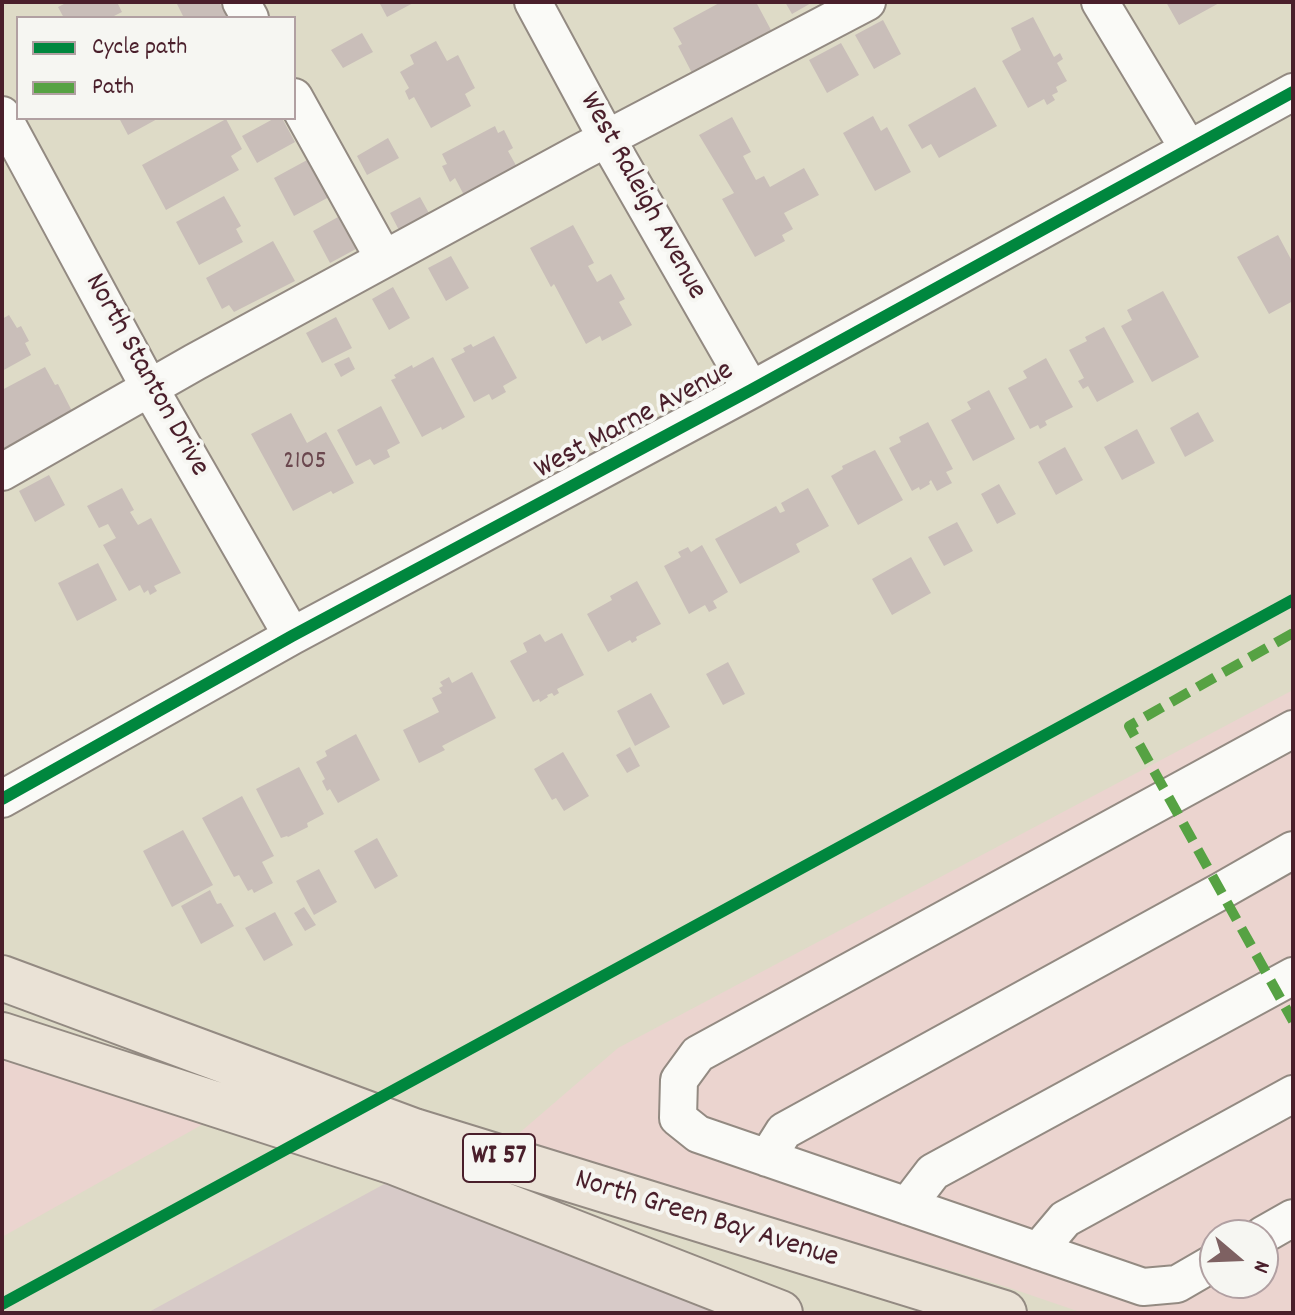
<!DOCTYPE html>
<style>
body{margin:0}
#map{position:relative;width:1295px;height:1315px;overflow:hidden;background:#dedbc7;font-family:Dekko,sans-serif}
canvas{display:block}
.frame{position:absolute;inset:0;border:4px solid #4a1f2b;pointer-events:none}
.legend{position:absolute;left:16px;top:16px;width:280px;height:104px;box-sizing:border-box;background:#f6f6f2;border:2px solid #b1a0a2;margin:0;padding:10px 14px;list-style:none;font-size:24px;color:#4a1f2b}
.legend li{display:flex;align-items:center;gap:16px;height:40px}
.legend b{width:40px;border:2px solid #b1a0a2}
.north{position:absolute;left:1199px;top:1219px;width:80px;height:80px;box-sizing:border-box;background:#f6f6f2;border:2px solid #b1a0a2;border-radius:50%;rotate:109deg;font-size:22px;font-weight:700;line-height:32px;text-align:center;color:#4a1f2b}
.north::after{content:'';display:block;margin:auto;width:28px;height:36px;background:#7e6162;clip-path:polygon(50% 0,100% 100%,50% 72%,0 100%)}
</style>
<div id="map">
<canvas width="1295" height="1315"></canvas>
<div class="frame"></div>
<ul class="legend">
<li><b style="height:10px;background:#00873e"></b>Cycle path</li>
<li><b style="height:10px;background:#56a243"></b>Path</li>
</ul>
<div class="north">N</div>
</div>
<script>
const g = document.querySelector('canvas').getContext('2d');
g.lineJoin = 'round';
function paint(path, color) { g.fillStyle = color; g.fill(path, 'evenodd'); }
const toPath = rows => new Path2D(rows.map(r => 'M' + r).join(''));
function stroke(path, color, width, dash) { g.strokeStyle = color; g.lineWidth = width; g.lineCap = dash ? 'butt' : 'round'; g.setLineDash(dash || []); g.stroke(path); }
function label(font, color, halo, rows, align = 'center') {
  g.font = font + ' Dekko,sans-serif'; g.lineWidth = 8; g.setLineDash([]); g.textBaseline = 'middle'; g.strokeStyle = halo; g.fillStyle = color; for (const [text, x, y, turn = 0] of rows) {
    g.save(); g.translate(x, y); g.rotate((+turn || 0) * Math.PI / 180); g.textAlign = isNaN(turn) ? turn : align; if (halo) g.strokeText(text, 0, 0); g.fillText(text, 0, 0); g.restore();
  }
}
paint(toPath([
 [1293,690,1293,1313,1083,1313,1010,1288,510,1141,618,1048],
 [1215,1235,1263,1235,1263,1283,1215,1283],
 [2,1035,230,1109,2,1237]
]), '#ebd4cf');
paint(toPath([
 [388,1182,565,1253,722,1313,147,1313]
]), '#d7cac8');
paint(toPath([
 [63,2,117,2,122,12,110,18,64,18,58,7,64,4],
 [176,2,219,2,227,15,222,18,184,18],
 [379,2,415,2,387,17],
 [721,2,756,2,771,30,692,73,678,46,682,44,673,28],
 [785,2,813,2,792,14],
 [1166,2,1221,2,1179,25],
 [1033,17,1054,57,1060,53,1063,59,1057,63,1067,81,1056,87,1058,92,1052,95,1055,100,1047,105,1044,99,1028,108,1002,61,1021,50,1011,28],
 [883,20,901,54,874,69,855,35],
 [362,33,373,52,343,68,331,50],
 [436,41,447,61,458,55,475,88,465,94,471,106,431,128,414,97,409,100,405,91,409,88,400,72,414,64,410,55],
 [841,43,859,75,827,93,809,60],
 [975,87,997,126,939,158,931,144,922,149,908,125],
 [873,116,881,131,887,127,911,172,875,191,843,133],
 [732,117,751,152,743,156,756,180,764,176,770,187,804,168,819,195,784,213,793,229,782,235,785,241,755,257,722,199,734,193,699,135],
 [119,118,159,118,128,135],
 [275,118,282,118,295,142,257,163,242,136],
 [226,119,242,149,231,156,239,170,166,210,142,165],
 [495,126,498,133,504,130,513,148,508,151,518,169,465,197,455,178,450,182,442,166,447,164,442,154],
 [388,138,399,158,367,175,357,156],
 [309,159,329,197,294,216,274,178],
 [224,196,241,226,236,229,243,242,199,265,176,222],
 [420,197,430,215,400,232,390,213],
 [338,217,356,249,330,263,313,231],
 [573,225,594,263,588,266,597,282,611,274,625,299,619,302,632,325,602,341,600,336,586,344,554,284,551,287,530,248],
 [1278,235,1293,263,1293,301,1269,314,1237,257],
 [273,241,295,281,234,312,229,305,222,309,206,278],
 [451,256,469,288,446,301,428,268],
 [393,287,410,318,389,330,372,299],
 [1163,291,1199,357,1152,382,1121,326,1132,320,1127,310],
 [9,315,17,328,21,326,29,341,25,343,31,355,2,371,2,319],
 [336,317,352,348,322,363,306,333],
 [1104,327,1134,382,1097,402,1088,386,1083,389,1078,381,1084,378,1069,350,1087,341,1085,337],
 [494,336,517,378,503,386,506,392,492,400,489,394,474,402,451,359,465,352,463,348,471,344,473,347],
 [349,357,355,369,341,377,334,364],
 [433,357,465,417,442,430,441,427,422,437,391,380,396,378,394,375,412,365,413,368],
 [1046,358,1073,407,1045,421,1047,425,1040,429,1038,425,1030,429,1008,388,1027,378,1023,371],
 [45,367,55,385,58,384,72,411,2,449,2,390],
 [989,390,1015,439,973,461,951,420,971,409,967,402],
 [381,406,400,443,387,450,390,457,374,465,370,459,356,466,337,430],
 [1198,412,1214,441,1185,457,1170,428],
 [291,413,307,443,326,432,354,483,333,494,331,491,293,511,251,434],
 [928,422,953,469,946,472,952,483,937,491,931,480,929,482,930,484,920,490,919,487,912,491,889,448,901,442,899,437],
 [1137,429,1155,463,1122,480,1104,447],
 [1065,447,1083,480,1056,495,1038,462],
 [875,450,903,500,858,525,831,476,843,469,842,466],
 [49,475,65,505,35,522,19,491],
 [999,484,1016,514,997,524,981,494],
 [122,488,134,510,130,512,138,525,151,518,181,573,154,586,157,591,150,595,148,590,144,593,140,585,129,591,103,545,116,538,108,524,99,528,87,506],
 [808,488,829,526,796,544,800,552,740,584,715,539,776,506,780,513,785,511,781,503],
 [957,522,973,551,944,566,928,537],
 [702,545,728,592,713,601,717,608,709,612,705,605,689,614,664,566,681,557,678,552,688,547,691,552],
 [911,557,931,593,892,615,872,579],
 [98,563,117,600,77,621,58,583],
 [637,581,661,624,636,637,637,640,632,643,630,640,608,652,587,614,612,600,610,596],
 [562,633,584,675,557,689,559,693,554,696,552,693,547,695,548,697,540,702,539,699,533,702,510,661,527,652,523,643,540,634,545,642],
 [728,662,745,694,723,705,706,674],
 [472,672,496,718,442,746,445,750,419,763,403,730,439,712,432,698,442,693,439,688,443,686,440,682,449,677,452,683],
 [651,693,670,727,635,746,617,711],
 [356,734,380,780,338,803,330,789,327,791,322,781,325,779,316,762,327,756,325,751],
 [630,747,640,766,627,773,616,755],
 [563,752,589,796,564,811,556,798,552,800,534,769],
 [299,767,324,814,307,823,308,827,288,837,287,836,281,838,256,789],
 [242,796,274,856,262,862,273,883,254,893,252,889,248,891,239,875,234,877,202,818],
 [183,830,213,885,172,907,143,851],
 [377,838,398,876,375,889,354,851],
 [319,869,337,902,314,915,296,881],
 [210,890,217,904,221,903,234,926,201,944,181,906],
 [304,907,316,925,305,931,294,913],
 [275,912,293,945,264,961,245,928]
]), '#c9beb9');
const minor = toPath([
 [241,2,250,18],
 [533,2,607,139,751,390],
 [1100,2,1188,148],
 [294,97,384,259],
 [2,115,149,387,292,636],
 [2,472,195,362,581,152,867,2],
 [2,799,292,636,751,390,1293,92],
 [767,1158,784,1131,1221,891,1293,850],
 [907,1206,933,1172,1293,976],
 [1263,1235,1293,1218],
 [1038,1251,1065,1219,1293,1094],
 [1215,1262,1177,1284,1143,1287,698,1134,678,1118,679,1080,698,1054,1293,729]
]);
const major = toPath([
 [2,978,414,1131,1004,1313],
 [2,1035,394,1162,780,1313]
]);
stroke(minor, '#938a82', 40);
stroke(major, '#938a82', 48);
stroke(minor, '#fafaf7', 36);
stroke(major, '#eae2d6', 44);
stroke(toPath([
 [1293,633,1129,726,1293,1021]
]), '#56a243', 10, [20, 10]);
stroke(toPath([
 [2,799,292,636,751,390,1293,92],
 [2,1304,1293,600]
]), '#00873e', 12);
label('26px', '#6a474e', null, [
 ["2105",305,463]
]);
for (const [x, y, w] of [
 [499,1158,72]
]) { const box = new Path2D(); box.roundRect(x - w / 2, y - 24, w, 48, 6); g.fillStyle = '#f6f6f2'; g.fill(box); stroke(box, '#4a1f2b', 2); }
label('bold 28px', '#4a1f2b', null, [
 ["WI 57",499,1158]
]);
label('30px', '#4a1f2b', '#f6f6f2', [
 ["West Raleigh Avenue",641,197,61],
 ["North Stanton Drive",145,376,61],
 ["West Marne Avenue",635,422,-28],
 ["North Green Bay Avenue",706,1221,17]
]);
</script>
